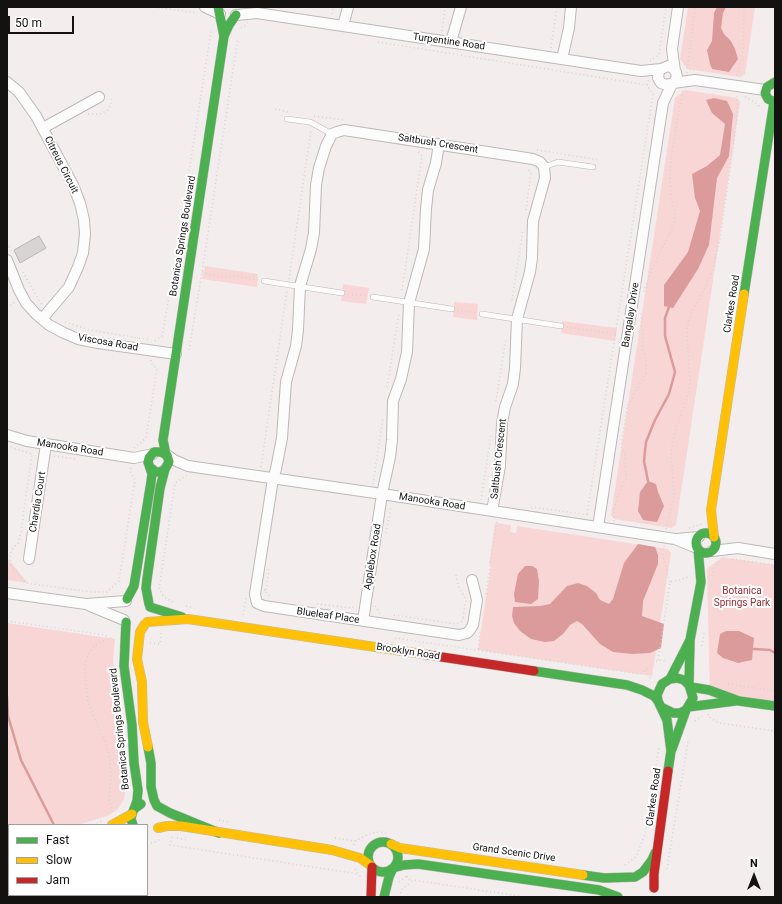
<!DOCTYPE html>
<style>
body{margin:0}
#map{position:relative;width:782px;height:904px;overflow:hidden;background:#f3eded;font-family:Roboto,sans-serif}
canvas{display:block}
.frame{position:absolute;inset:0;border:8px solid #141111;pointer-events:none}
.legend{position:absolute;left:8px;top:824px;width:140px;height:72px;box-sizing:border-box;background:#fff;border:1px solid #a1a0a0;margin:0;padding:5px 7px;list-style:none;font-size:12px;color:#141111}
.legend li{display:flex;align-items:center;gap:8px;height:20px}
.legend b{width:20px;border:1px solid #a1a0a0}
.north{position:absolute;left:734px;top:856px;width:40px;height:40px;-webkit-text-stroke:3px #fff;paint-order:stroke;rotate:0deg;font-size:11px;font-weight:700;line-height:16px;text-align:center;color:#141111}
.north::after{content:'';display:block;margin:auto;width:14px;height:18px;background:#141111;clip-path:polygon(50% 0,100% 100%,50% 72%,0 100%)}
.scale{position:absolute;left:8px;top:16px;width:66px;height:18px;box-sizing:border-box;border:2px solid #141111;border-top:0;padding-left:5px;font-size:12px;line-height:14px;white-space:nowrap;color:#141111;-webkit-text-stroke:3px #fff;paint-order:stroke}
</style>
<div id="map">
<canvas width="782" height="904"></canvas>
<div class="frame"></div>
<ul class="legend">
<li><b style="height:5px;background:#4caf50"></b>Fast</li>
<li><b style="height:5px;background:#ffc107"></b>Slow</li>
<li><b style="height:5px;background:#c62828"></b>Jam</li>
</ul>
<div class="north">N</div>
<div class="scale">50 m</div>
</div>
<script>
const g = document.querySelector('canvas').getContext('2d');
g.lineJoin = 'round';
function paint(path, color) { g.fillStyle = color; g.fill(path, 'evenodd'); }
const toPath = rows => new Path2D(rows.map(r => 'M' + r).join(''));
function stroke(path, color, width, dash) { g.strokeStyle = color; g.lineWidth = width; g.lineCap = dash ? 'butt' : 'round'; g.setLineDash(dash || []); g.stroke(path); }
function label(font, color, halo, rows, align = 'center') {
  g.font = font + ' Roboto,sans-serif'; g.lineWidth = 4; g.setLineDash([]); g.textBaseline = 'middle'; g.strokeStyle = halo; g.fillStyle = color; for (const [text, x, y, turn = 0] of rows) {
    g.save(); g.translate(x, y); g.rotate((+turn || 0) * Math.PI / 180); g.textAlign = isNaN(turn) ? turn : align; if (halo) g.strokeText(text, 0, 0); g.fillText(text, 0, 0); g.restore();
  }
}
paint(toPath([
 [688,7,755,7,745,74,740,77,688,69,680,59],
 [685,90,737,98,740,102,676,525,671,528,614,519,611,515,675,98],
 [205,266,258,274,257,287,202,279],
 [343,284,369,288,366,304,341,301],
 [454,302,478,304,477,320,453,317],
 [562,321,617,328,615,341,561,333],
 [495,523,511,525,510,532,516,533,517,526,668,549,671,553,652,676,478,650,491,565,489,564],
 [722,557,775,565,775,704,710,695,707,569],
 [7,558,28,583,7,580],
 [7,623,115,639,113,659,114,684,127,779,124,799,118,809,107,816,77,825,9,825,9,866,7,867],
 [26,895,139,895,140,897,22,897]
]), '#f8d6d5');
paint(toPath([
 [717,7,726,7,723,13,721,28,724,34,731,41,735,49,738,59,729,72,712,69,710,64,707,50,712,41,714,13],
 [714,98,727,101,733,114,729,156,717,178,709,245,698,269,673,308,664,306,664,285,688,252,700,211,695,198,692,174,707,166,720,155,725,124,712,113,706,100],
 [648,481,656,484,658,492,664,506,657,522,643,520,638,511,640,492],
 [638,544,655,547,658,555,658,564,643,601,642,616,664,624,661,648,650,653,632,654,613,652,600,644,582,624,577,621,570,625,563,634,554,641,545,642,531,639,520,631,514,623,512,616,513,607,540,606,550,604,567,586,578,583,587,586,596,593,600,600,609,604,613,599,624,563],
 [525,566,532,566,537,569,539,581,538,599,531,604,515,602,514,594,518,574],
 [726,631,739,631,754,638,752,660,738,663,723,658,717,653,720,634],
 [74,895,102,895,104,897,72,897]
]), '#db9b9b');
stroke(toPath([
 [648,481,644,461,646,442,655,420,669,394,675,372,665,336,665,318,669,307],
 [754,649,770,650,775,653],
 [7,696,8,716,21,760,54,825]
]), '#db9b9b', 2.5);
const building = toPath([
 [39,236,46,248,20,263,14,250,39,236]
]);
paint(building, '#d9d4d4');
stroke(building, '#bab5b5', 1);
const lane = toPath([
 [287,119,310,122,332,134],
 [544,167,558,162,593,167],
 [264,281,342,293],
 [373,297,452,309],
 [482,314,561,326]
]);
const street = toPath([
 [205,7,220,14],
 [236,15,257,13,641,71,661,69,668,66,673,68,676,72,677,78,673,83,666,85,661,83,658,78,659,71,661,69],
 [343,26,348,7],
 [451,42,461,7],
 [562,59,569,28,571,7],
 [675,71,672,49,678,7],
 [7,82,19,92,36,116,73,185,80,203,84,220,85,234,83,253,78,267,69,287,42,319],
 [673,83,695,80,765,90],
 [43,128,99,97],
 [7,260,19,290,26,303,36,314,49,325,64,333,78,339,98,343,176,354],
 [7,435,27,441,134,458,153,454],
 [167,455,174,460,188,466,382,494,675,539,697,548],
 [598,527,663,103,672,84],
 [677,539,699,537],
 [712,551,738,548,775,554],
 [29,559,46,444],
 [472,580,477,600,473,625,470,630,467,633,459,635,264,606,257,603,256,599,255,594,273,479,276,469,282,438,286,382,296,346,298,330,300,286,311,249,314,233,316,185,319,168,326,146,332,134,337,132,344,130,357,132,533,159,540,162,544,167,545,178,533,221,532,258,530,272,517,319,515,368,513,384,505,407,502,423,500,466,492,511],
 [7,593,86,604,126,601],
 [90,606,124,620],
 [363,621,382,494,390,457,392,440,393,401,401,379,407,352,409,303,424,249,426,209,428,190,436,163,439,144]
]);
const fast = toPath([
 [218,7,224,36],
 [775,82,767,87,765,93,768,99,775,102],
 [744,294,774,102],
 [166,455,163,440,224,36,229,25,236,15],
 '696 543a10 10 0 1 1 20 0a10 10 0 1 1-20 0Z',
 [127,599,134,586,151,482,152,474,148,462,149,458,154,452,161,452,167,455,169,462,165,469,160,472,156,472,151,468],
 [149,604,146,588,147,579,160,488,165,469],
 [150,607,182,617],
 [126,622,124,666,132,725,134,763,138,790,137,801,134,809],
 [534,671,627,685,642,690,654,696,658,701],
 [670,679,690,640,701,582,698,549],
 [689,685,690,642],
 [691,687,709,690,739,701,775,706],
 [661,707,673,713,680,713,686,710,693,698,689,685,684,680,677,678,670,679,662,684,657,695,658,701,667,720,671,751,668,771],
 [688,707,735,701],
 [148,747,151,763,151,787,154,800,157,806,170,813,219,833],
 [672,749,686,710],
 [133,825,131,819,132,814,134,809,141,804],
 '368 857a15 15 0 1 1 30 0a15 15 0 1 1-30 0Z',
 [583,875,604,878,635,877,643,872,652,860,655,853],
 [384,897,389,877,393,868,404,865,418,864,599,890,618,897]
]);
const slow = toPath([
 [714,537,711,510,744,294],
 [147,622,188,619,422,654],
 [145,624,140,632,137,659,142,682,143,722,148,747],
 [112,825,132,814],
 [158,828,167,826,181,826,332,850,360,858,370,865],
 [391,844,400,848,583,875]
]);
const jam = toPath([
 [422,654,534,671],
 [7,883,9,882],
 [654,888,654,874,668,771],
 [371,897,372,867]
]);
stroke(lane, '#bdb9b8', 6);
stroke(street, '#bdb9b8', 12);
stroke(fast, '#bdb9b8', 10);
stroke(slow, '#bdb9b8', 10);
stroke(jam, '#bdb9b8', 10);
stroke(toPath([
 [154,7,197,13],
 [332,14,333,7],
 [241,28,248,23],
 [442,31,445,7],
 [378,42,647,85],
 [551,48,557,7],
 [650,61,659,55,666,7],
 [684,64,688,69,694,70],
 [687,73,695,7],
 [737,76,743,52,744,7],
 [745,97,751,100,762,108],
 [275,109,288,112],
 [88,114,100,114,108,110,112,102,111,98],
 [314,116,344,120],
 [537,150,600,160],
 [526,210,531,173,528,169],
 [7,243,12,252],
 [23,272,42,305],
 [202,272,222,277,236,276,258,280],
 [289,279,311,130],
 [402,290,422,156,418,151],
 [644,292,651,271,674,225,675,214,671,198,670,176,672,152,683,90],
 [348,294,366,296],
 [512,300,523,229],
 [7,308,15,302],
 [458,310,475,313],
 [65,322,90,330,151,340],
 [567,327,616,334],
 [155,341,162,336,174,268,211,31],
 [189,350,202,272,238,38],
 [387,387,399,313],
 [496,401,506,338],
 [7,446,32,454,21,532,18,543,13,548,10,554,11,566],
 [134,448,146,438,157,369,151,363,151,360],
 [54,456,76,459],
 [261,467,287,290],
 [373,484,383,418],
 [481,500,491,435],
 [531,507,590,515],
 [587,514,653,94,647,85,649,79],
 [614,521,614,510,618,496,626,478,625,454,621,447,627,407,646,373,646,359,642,347,643,338,641,313],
 [689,528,702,524],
 [666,529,674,495,671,451,674,436,688,394,690,381,687,333,688,322,691,313,705,288,713,268,720,239,735,135,737,117,737,96],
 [386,533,391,506],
 [664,546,663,556,670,582],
 [732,559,775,565],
 [7,564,11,566,26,583,91,592,107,592,119,581,135,480,130,471,131,467],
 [456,575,458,586,466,599,463,618,464,619],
 [712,576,714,568,721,559],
 [264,590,266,590,266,592,270,597],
 [266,590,269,568],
 [486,594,497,521],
 [173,602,164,597,159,589,175,483,187,475],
 [317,604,351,608,356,605],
 [186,606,194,608],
 [375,606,380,613],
 [243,615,246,598],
 [394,615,456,624,463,621,463,618],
 [7,621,104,635,110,638],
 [395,638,640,674,658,660,666,661],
 [150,643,160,644,161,632],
 [702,646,704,633],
 [478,649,480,632],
 [658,660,670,582,683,579,690,576],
 [646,670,651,680],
 [728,684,775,691],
 [708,714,709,717,719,723,775,731],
 [695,721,702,716],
 [113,812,109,800,111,780,110,759,105,741,96,722,88,701,85,677,85,664,89,652,98,643,110,638,114,639],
 [219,820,229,822],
 [93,825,102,821],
 [172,837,170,845,358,874],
 [177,838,187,840],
 [335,838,355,841],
 [147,843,153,843,160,839],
 [354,845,355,841,367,835,375,832,387,833],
 [7,848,9,853],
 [625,865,636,857,645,834,659,747],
 [7,868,9,867],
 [355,869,361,877],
 [667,869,688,741],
 [407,876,411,882,413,880,526,897],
 [399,882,407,876],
 [30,895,31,897],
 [127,895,128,897],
 [400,897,401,890,411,882]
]), '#d6d4d4', 1.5, [1, 3]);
stroke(lane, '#fdfcfc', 5);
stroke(street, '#fdfcfc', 10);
stroke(fast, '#4caf50', 9);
stroke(slow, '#ffc107', 9);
stroke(jam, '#c62828', 9);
label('10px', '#141111', '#fff', [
 ["Turpentine Road",449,42,8],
 ["Saltbush Crescent",438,144,9],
 ["Citreus Circuit",61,165,63],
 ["Botanica Springs Boulevard",183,236,-81],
 ["Clarkes Road",732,304,-81],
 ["Bangalay Drive",631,315,-81],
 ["Viscosa Road",108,343,10],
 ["Manooka Road",70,448,9],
 ["Saltbush Crescent",499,459,-84],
 ["Chardia Court",38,502,-81],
 ["Manooka Road",432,502,9],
 ["Applebox Road",373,557,-81],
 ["Blueleaf Place",328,616,8],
 ["Brooklyn Road",408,652,9],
 ["Botanica Springs Boulevard",120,729,-96],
 ["Clarkes Road",654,797,-82],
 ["Grand Scenic Drive",514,853,8]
]);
label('10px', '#942933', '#fff', [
 ["Botanica",742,591],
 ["Springs Park",742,603]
]);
</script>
